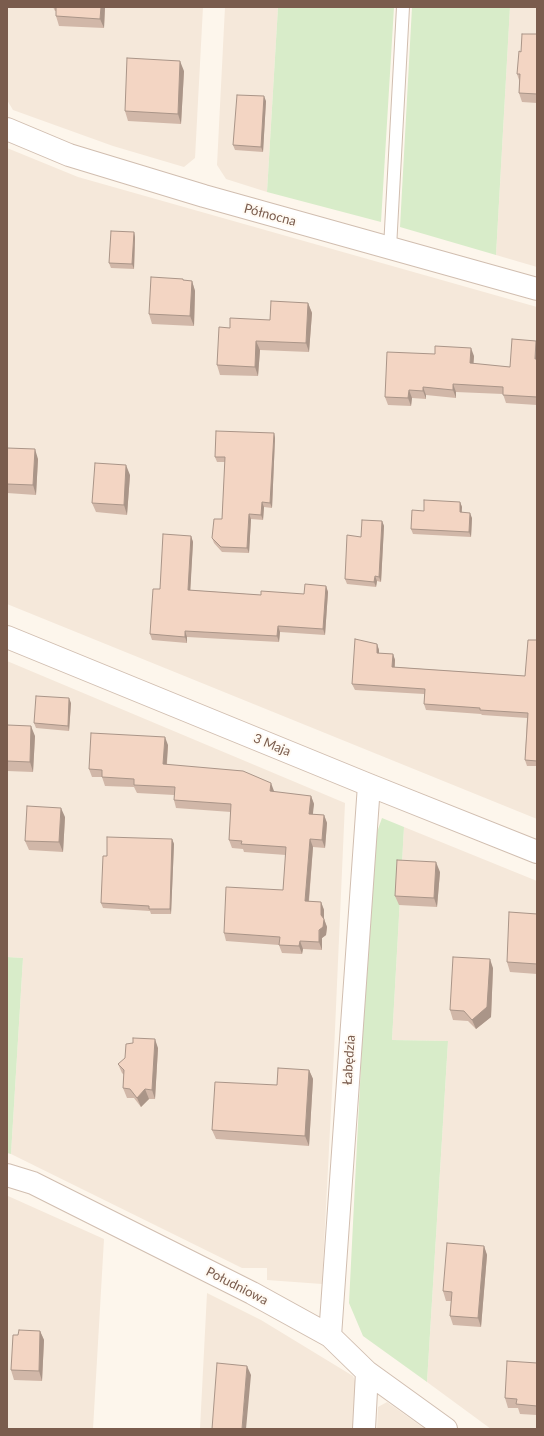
<!DOCTYPE html>
<meta charset="utf-8">
<style>
body{margin:0}
#map{position:relative;width:544px;height:1436px;overflow:hidden;background:#fdf6ec;font-family:Lato,sans-serif}
canvas{display:block}
.frame{position:absolute;inset:0;border:8px solid #7a5c4d;pointer-events:none}
</style>
<div id="map">
<canvas width="544" height="1436"></canvas>
<div class="frame"></div>
</div>
<script>
const g = document.querySelector('canvas').getContext('2d');
g.lineJoin = 'round';
function paint(path, color) { g.fillStyle = color; g.fill(path, 'evenodd'); }
const toPath = rows => new Path2D(rows.map(r => 'M' + r).join(''));
function stroke(path, color, width, dash) { g.strokeStyle = color; g.lineWidth = width; g.lineCap = dash ? 'butt' : 'round'; g.setLineDash(dash || []); g.stroke(path); }
function label(font, color, halo, rows, align = 'center') {
  g.font = font + ' Lato,sans-serif'; g.lineWidth = 4; g.setLineDash([]); g.textBaseline = 'middle'; g.strokeStyle = halo; g.fillStyle = color; for (const [text, x, y, turn = 0] of rows) {
    g.save(); g.translate(x, y); g.rotate((+turn || 0) * Math.PI / 180); g.textAlign = isNaN(turn) ? turn : align; if (halo) g.strokeText(text, 0, 0); g.fillText(text, 0, 0); g.restore();
  }
}
paint(toPath([
 [7,7,203,7,195,158,184,167,113,146,13,110,7,100],
 [225,7,278,7,267,192,226,179,217,165],
 [510,7,537,7,537,267,496,255],
 [7,148,78,177,537,307,537,819,7,604],
 [7,661,345,803,334,1052,322,1284,267,1280,267,1268,242,1268,11,1154,23,958,7,957],
 [404,827,537,881,537,1429,491,1429,427,1382,448,1041,392,1040],
 [8,1196,104,1239,93,1429,7,1429,7,1216],
 [207,1293,261,1320,353,1376,360,1392,358,1429,200,1429],
 [387,1402,425,1429,377,1429,378,1407]
]), '#f5e8da');
paint(toPath([
 [278,7,394,7,381,222,267,192],
 [412,7,510,7,496,255,400,227],
 [382,818,404,827,392,1040,448,1041,427,1382,363,1336,349,1303,362,1044,377,832],
 [7,957,23,958,11,1154,7,1153]
]), '#d8ecc9');
const lane = toPath([
 [390,248,403,7]
]);
const street = toPath([
 [7,129,69,155,204,196,537,289],
 [7,637,369,785,537,852],
 [7,1175,33,1183,252,1293,330,1336,367,1372,446,1429],
 [330,1336,369,785],
 [364,1429,367,1372]
]);
stroke(lane, '#d1beb0', 14);
stroke(street, '#d1beb0', 24);
stroke(lane, '#fff', 12);
stroke(street, '#fff', 22);
paint(toPath([
 [53,7,105,7,104,28,59,26,56,16,56,11,55,11],
 [537,34,537,103,522,102,519,93,519,80,517,74,521,52],
 [184,71,181,124,128,121,125,111],
 [266,101,263,152,235,150,233,145],
 [134,232,135,237,134,269,111,268,109,263],
 [183,279,183,280,192,281,195,291,194,326,152,324,149,314],
 [308,303,312,313,309,352,260,350,258,376,220,375,217,365,230,328,270,320],
 [537,343,537,405,506,403,503,394,456,392,456,398,426,395,426,399,412,398,411,406,388,405,385,397,474,356,473,364,510,367],
 [274,433,275,438,272,508,264,507,263,520,251,519,249,553,222,552,214,543,212,538,222,519,225,462,217,462,215,457],
 [7,448,38,459,36,495,7,493],
 [130,475,127,515,96,512,92,503],
 [460,502,462,507,462,512,472,518,471,537,413,534,411,529,424,511],
 [382,521,384,526,381,582,377,581,376,587,347,584,345,579,361,537],
 [191,536,193,542,190,590,261,595,304,594,326,586,328,592,325,635,280,632,279,642,187,637,187,643,152,640,150,634],
 [537,640,537,766,527,766,525,760,527,718,482,715,481,714,426,710,424,704,424,694,355,690,352,684,377,644,379,650,379,653,393,654,395,660,395,667,525,676],
 [71,703,69,731,36,728,34,723],
 [7,725,35,736,33,772,7,771],
 [168,745,167,764,274,792,311,796,314,804,312,814,324,815,327,823,325,848,313,847,309,901,321,902,324,910,324,919,327,927,326,935,322,938,322,950,303,949,302,954,282,953,279,945,226,941,224,933,283,890,286,855,244,852,243,849,232,848,229,840,231,812,176,808,174,800,174,795,137,793,134,787,105,786,102,777,92,777,89,769],
 [65,817,63,852,29,850,25,841],
 [172,839,174,844,171,914,151,914,150,911,103,908,101,903,107,856],
 [440,872,437,907,399,905,395,896],
 [537,914,537,974,510,972,507,962],
 [493,968,491,1017,476,1029,468,1021,453,1020,450,1010],
 [158,1048,155,1099,149,1099,141,1107,134,1098,127,1098,123,1088,124,1075,122,1073,118,1064],
 [309,1070,313,1079,309,1146,216,1139,212,1130,277,1085],
 [484,1246,487,1255,481,1327,453,1325,450,1316,451,1301,446,1301,443,1291],
 [40,1331,44,1340,42,1381,14,1380,11,1370,18,1335],
 [537,1363,537,1415,520,1414,518,1408,508,1408,505,1398]
]), '#d1b7a8');
paint(toPath([
 [101,7,105,7,104,28,100,19],
 [180,61,184,71,181,124,178,114],
 [264,96,266,101,263,152,261,147],
 [134,232,135,237,134,269,132,264],
 [192,281,195,291,194,326,190,316],
 [308,303,312,313,309,352,306,343],
 [256,341,260,350,258,376,255,367],
 [536,341,537,343,537,364,535,359],
 [471,348,474,356,473,371,470,363],
 [453,384,456,392,456,398,453,390],
 [423,387,426,395,426,399,423,391],
 [409,390,412,398,411,406,408,398],
 [274,433,275,438,272,508,270,503],
 [35,449,38,459,36,495,33,485],
 [126,465,130,475,127,515,124,505],
 [262,502,264,507,263,520,261,515],
 [460,502,462,507,461,517,460,512],
 [470,513,472,518,471,537,469,532],
 [249,514,251,519,249,553,247,548],
 [382,521,384,526,381,582,379,577],
 [191,536,193,542,190,596,188,590],
 [375,576,377,581,376,587,374,582],
 [326,586,328,592,325,635,323,629],
 [278,626,280,632,279,642,277,636],
 [185,631,187,637,187,643,185,637],
 [377,644,379,650,379,659,377,653],
 [393,654,395,660,394,673,392,667],
 [69,698,71,703,69,731,68,726],
 [31,726,35,736,33,772,30,762],
 [165,737,168,745,166,772,163,764],
 [271,783,274,791,273,799,270,791],
 [311,796,314,804,312,822,309,814],
 [61,808,65,817,63,852,59,842],
 [324,815,327,823,325,848,322,840],
 [172,839,174,844,171,914,170,909],
 [310,839,313,847,308,909,305,901],
 [436,862,440,872,437,907,434,898],
 [321,902,324,910,324,919,327,927,326,935,322,938,322,950,319,942],
 [300,941,303,949,302,954,299,946],
 [490,959,493,968,491,1017,476,1029,472,1020],
 [155,1039,158,1048,155,1099,152,1090],
 [309,1070,313,1079,309,1146,305,1136],
 [145,1089,149,1099,141,1107,137,1098],
 [484,1246,487,1255,481,1327,478,1318],
 [40,1331,44,1340,42,1381,39,1371],
 [247,1366,251,1375,246,1429,242,1429]
]), '#aa9588');
const building = toPath([
 [56,7,101,7,100,19,56,16,56,7],
 [522,34,537,34,537,94,519,93,520,74,517,74,519,51,521,52,522,34],
 [127,58,180,61,178,114,125,111,127,58],
 [237,95,264,96,261,147,233,145,237,95],
 [111,231,134,232,132,264,109,263,111,231],
 [151,277,183,279,183,280,192,281,190,316,149,314,151,277],
 [271,301,308,303,306,343,256,341,255,367,217,365,219,327,230,328,230,318,270,320,271,301],
 [512,339,536,341,535,359,537,359,537,397,503,395,503,387,453,384,453,390,423,387,423,391,409,390,408,398,385,397,387,352,435,354,435,346,471,348,470,363,510,367,512,339],
 [216,431,274,433,270,503,262,502,261,515,249,514,247,548,221,547,212,538,214,519,222,519,225,457,215,457,216,431],
 [7,448,35,449,33,485,7,484,7,448],
 [95,463,126,465,124,505,92,503,95,463],
 [424,500,460,502,460,512,470,513,469,532,411,529,412,510,424,511,424,500],
 [362,520,382,521,379,577,375,576,374,582,345,579,347,535,361,537,362,520],
 [163,534,191,536,188,590,261,595,261,591,304,594,305,584,326,586,323,629,278,626,277,636,185,631,185,637,150,634,153,589,160,589,163,534],
 [355,639,377,644,377,653,393,654,392,667,525,676,528,640,537,640,537,761,525,760,528,713,480,710,480,708,424,704,425,689,352,684,355,639],
 [36,696,69,698,68,726,34,723,36,696],
 [7,725,31,726,30,762,7,761,7,725],
 [91,733,165,737,163,764,243,771,271,783,270,791,311,796,309,814,324,815,322,840,310,839,305,901,321,902,321,915,324,919,323,927,319,930,319,942,300,941,299,946,279,945,280,937,224,933,226,887,283,890,286,847,241,844,242,841,229,840,231,804,174,800,175,787,134,785,134,779,102,777,102,770,89,769,91,733],
 [27,806,61,808,59,842,25,841,27,806],
 [107,837,172,839,170,909,149,909,149,906,101,903,103,856,107,856,107,837],
 [397,860,436,862,434,898,395,896,397,860],
 [509,912,537,914,537,964,507,962,509,912],
 [453,957,490,959,487,1007,472,1020,464,1011,450,1010,453,957],
 [133,1038,155,1039,152,1090,145,1089,137,1098,130,1089,123,1088,124,1070,118,1064,125,1058,126,1044,133,1043,133,1038],
 [278,1068,309,1070,305,1136,212,1130,215,1082,277,1085,278,1068],
 [447,1243,484,1246,478,1318,450,1316,452,1292,443,1291,447,1243],
 [19,1330,40,1331,39,1371,11,1370,13,1335,18,1335,19,1330],
 [507,1361,537,1363,537,1406,516,1404,517,1399,505,1398,507,1361],
 [217,1363,247,1366,242,1429,212,1429,217,1363]
]);
paint(building, '#f3d5c3');
stroke(building, '#aa9588', 1);
label('13px', '#7a5c4d', '#fffaf3', [
 ["Północna",270,215,15],
 ["3 Maja",272,745,22],
 ["Łabędzia",349,1060,-86],
 ["Południowa",237,1286,27]
]);
</script>
